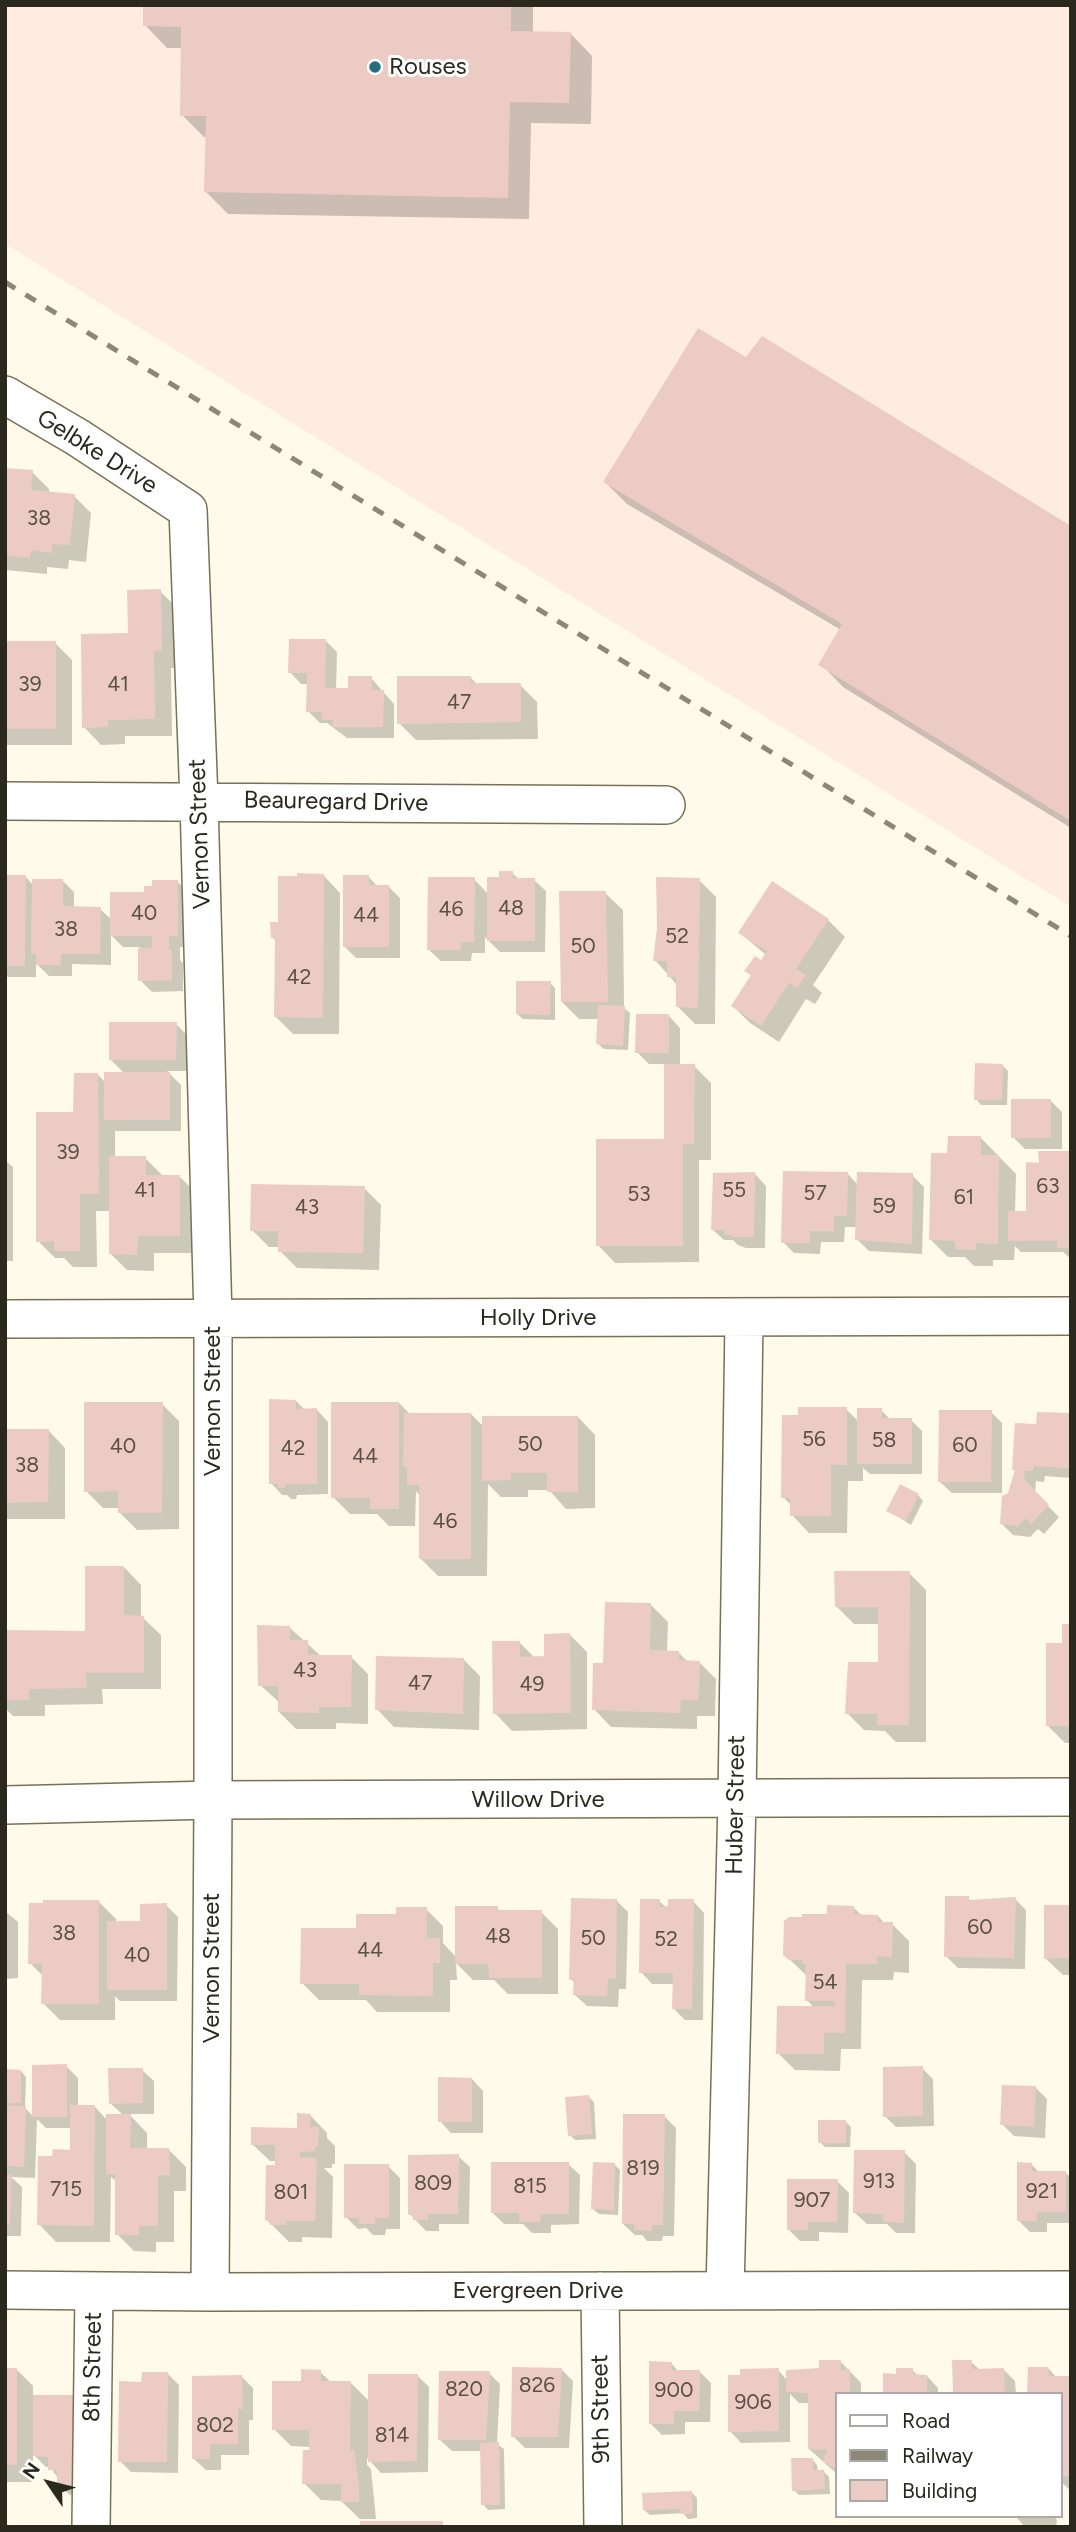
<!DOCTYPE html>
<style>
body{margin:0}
#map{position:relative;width:1076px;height:2532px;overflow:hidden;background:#fffae9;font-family:Figtree,sans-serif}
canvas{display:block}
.frame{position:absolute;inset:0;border:7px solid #2b281d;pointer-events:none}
.legend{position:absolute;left:835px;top:2392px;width:228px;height:126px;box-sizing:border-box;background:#fff;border:2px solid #aaa9a5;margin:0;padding:9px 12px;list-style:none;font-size:21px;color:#2b281d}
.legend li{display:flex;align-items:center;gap:14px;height:35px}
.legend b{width:35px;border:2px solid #aaa9a5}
.north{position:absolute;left:14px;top:2448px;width:70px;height:70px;-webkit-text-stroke:5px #fff;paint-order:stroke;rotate:305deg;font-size:19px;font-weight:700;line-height:28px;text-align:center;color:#2b281d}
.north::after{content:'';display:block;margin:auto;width:24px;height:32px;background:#2b281d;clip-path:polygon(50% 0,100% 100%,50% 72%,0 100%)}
</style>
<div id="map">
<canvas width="1076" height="2532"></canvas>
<div class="frame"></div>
<ul class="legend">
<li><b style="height:9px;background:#fff"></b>Road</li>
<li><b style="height:9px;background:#8b8779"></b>Railway</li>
<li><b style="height:19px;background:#edcbc5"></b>Building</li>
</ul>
<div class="north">N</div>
</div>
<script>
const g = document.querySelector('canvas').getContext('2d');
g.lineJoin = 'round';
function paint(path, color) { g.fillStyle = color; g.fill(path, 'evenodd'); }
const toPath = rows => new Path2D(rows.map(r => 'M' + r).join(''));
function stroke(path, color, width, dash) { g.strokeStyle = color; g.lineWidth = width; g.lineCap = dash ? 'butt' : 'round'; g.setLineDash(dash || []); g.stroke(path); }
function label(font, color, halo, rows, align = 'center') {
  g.font = font + ' Figtree,sans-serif'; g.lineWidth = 6; g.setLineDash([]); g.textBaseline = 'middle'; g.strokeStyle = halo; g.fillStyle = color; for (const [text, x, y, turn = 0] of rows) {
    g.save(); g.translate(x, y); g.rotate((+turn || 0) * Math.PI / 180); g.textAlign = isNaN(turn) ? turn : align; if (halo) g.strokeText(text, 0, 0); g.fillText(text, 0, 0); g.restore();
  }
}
paint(toPath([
 [5,5,1071,5,1071,907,5,244]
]), '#feece1');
paint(toPath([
 [145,5,533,5,533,33,570,33,592,56,591,124,531,123,529,219,228,214,206,192,207,137,204,137,182,115,183,48,167,48,145,25],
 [746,359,1071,528,1071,828,843,687,821,664,841,630,627,504,605,482],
 [5,469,32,472,49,489,49,494,74,496,91,513,86,562,69,560,68,569,47,567,47,574,5,570],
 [160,591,177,608,178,668,171,668,172,736,125,736,125,744,101,745,84,727,130,635],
 [326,641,337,652,336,690,349,689,371,678,394,704,394,738,347,738,327,723,320,723,308,711,309,684,301,684,290,672],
 [5,642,55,643,72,660,72,745,5,745],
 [470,677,478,685,520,685,537,702,538,739,416,740,399,723],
 [512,873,520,880,534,880,546,891,545,952,500,952,485,937,485,953,472,953,471,961,441,961,429,950,474,879,488,894,501,879],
 [323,875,340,893,339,1034,293,1034,276,1017,277,942,272,937],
 [5,876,25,876,33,885,63,881,74,892,74,908,100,909,112,920,146,893,178,882,189,893,189,947,180,947,180,960,183,963,183,991,152,992,140,980,140,947,123,947,111,935,111,965,72,964,72,976,49,976,36,963,36,977,8,977,5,974],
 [368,876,378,887,388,886,400,898,400,958,356,958,344,946],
 [699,880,716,897,715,1024,695,1024,678,1007,678,986,655,960],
 [605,893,623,910,624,1008,630,1013,628,1050,604,1049,598,1044,600,1019,579,1019,562,1002],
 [828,920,845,937,813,985,822,993,815,1004,806,999,779,1042,750,1023,733,1006,752,977,747,971,762,962,766,955,740,933],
 [550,983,555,988,555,1020,523,1019,517,1014],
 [669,1016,680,1028,680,1066,694,1066,711,1083,711,1160,699,1160,699,1262,615,1263,598,1245,666,1140,666,1064,649,1064,637,1052],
 [176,1024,187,1035,187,1071,167,1071,181,1085,181,1131,115,1131,115,1158,145,1158,162,1175,180,1177,197,1194,196,1253,154,1253,154,1271,127,1270,110,1253,110,1211,96,1211,97,1267,73,1267,64,1258,55,1258,38,1241,75,1114,98,1075,106,1083,125,1074,110,1059],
 [1003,1066,1008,1071,1007,1105,981,1105,976,1099],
 [1050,1100,1062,1112,1062,1149,1025,1149,1013,1137],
 [981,1138,1016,1174,1015,1213,1028,1213,1040,1165,1071,1153,1071,1259,1063,1252,1021,1252,1015,1246,1014,1260,993,1260,993,1266,974,1266,965,1257,948,1257,931,1240,949,1155],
 [5,1160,13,1167,13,1261,5,1261],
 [847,1173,858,1185,912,1175,924,1187,922,1254,869,1251,857,1239,857,1227,845,1227,844,1242,821,1242,820,1254,794,1253,783,1242],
 [755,1174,766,1186,765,1248,746,1248,738,1245,733,1240,724,1240,712,1229],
 [364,1188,381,1205,379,1270,297,1268,280,1251,280,1247,269,1247,252,1230],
 [296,1401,305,1410,317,1410,328,1422,328,1494,297,1495,296,1499,291,1499,287,1495,282,1495,271,1483],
 [399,1403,410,1414,471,1414,484,1427,578,1417,595,1435,595,1508,566,1509,549,1490,528,1490,528,1497,501,1497,488,1484,487,1576,438,1576,420,1558,421,1497,416,1491,415,1526,389,1526,377,1514,350,1514,333,1497],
 [162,1404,179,1421,179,1529,137,1530,120,1513,120,1508,103,1508,86,1491],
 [846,1409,858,1421,881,1410,891,1420,911,1420,922,1431,922,1474,870,1474,863,1468,863,1481,848,1481,847,1533,809,1533,792,1515,792,1506,783,1497,800,1417],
 [991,1412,1002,1423,1002,1493,952,1493,940,1482],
 [1071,1415,1071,1478,1045,1476,1044,1482,1036,1481,1035,1493,1059,1517,1044,1534,1038,1529,1030,1537,1013,1535,1002,1524,1016,1472,1013,1469],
 [48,1430,65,1448,65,1519,5,1519,5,1431],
 [918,1495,923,1501,911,1525,889,1511],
 [124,1567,141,1585,141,1618,143,1618,161,1635,161,1689,102,1689,103,1704,45,1705,45,1716,13,1716,5,1708,5,1632,87,1632],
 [909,1573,926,1590,926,1742,896,1742,885,1731,864,1730,847,1713,880,1664,879,1624,854,1624,837,1607],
 [651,1605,668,1622,667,1652,678,1652,688,1662,699,1662,716,1679,715,1716,697,1716,697,1729,611,1727,594,1709,605,1664],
 [1071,1626,1071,1743,1065,1743,1048,1726,1064,1644],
 [289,1627,322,1657,351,1657,368,1674,368,1724,336,1723,336,1729,296,1729,279,1712,279,1702,260,1685],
 [570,1635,587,1652,587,1729,512,1731,495,1713,519,1642,535,1658,546,1658],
 [463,1659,480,1676,479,1730,394,1727,377,1709],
 [968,1898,971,1901,1015,1899,1026,1910,1025,1969,958,1968,946,1956],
 [617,1901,628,1912,626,1989,619,1989,618,2007,587,2006,575,1995,575,1983,571,1979],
 [659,1901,667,1908,693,1901,704,1913,703,2020,685,2020,674,2009,674,1984,652,1984,641,1972],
 [99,1902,116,1919,116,1923,141,1922,166,1905,178,1917,177,2001,120,2001,115,1996,115,2020,60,2020,43,2003,44,1977,30,1963],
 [1071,1907,1071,1975,1063,1975,1045,1958],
 [497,1908,501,1912,541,1912,558,1929,558,1994,508,1994,494,1980,473,1980,456,1963,457,1980,450,1980,450,2012,377,2012,366,2000,319,2000,302,1983,357,1930,426,1909,443,1926,443,1943,456,1957],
 [854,1908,862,1916,878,1916,885,1924,892,1924,909,1941,909,1973,894,1972,893,1980,862,1980,861,2049,841,2049,840,2071,795,2070,778,2053,814,2008,807,2000,807,1976,785,1955,828,1916],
 [5,1911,18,1922,18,1978,5,1979],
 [66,2066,78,2078,78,2107,95,2107,107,2120,123,2115,110,2103,142,2070,154,2081,154,2114,129,2114,147,2133,147,2149,169,2150,186,2167,186,2191,174,2191,174,2242,156,2242,156,2252,134,2251,117,2234,117,2182,111,2177,110,2242,56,2242,39,2224,54,2157,71,2152,72,2128,46,2128,37,2119,35,2178,11,2177,22,2187,21,2236,5,2236,5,2071,21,2071,26,2077,25,2108,34,2117],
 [922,2068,933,2079,934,2126,896,2127,885,2116],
 [472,2079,483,2091,483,2133,451,2133,440,2121],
 [1035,2087,1047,2099,1045,2138,1014,2136,1002,2124],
 [589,2097,594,2102,596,2139,575,2140,570,2135],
 [310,2115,327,2133,327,2138,335,2146,335,2164,332,2164,332,2168,324,2168,333,2177,332,2238,302,2237,302,2242,289,2242,267,2220,277,2161,270,2161,252,2144,299,2130],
 [664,2116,676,2128,674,2236,663,2236,662,2241,647,2241,642,2235,635,2235,623,2224],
 [845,2121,851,2127,850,2147,825,2147,820,2142],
 [904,2152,916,2164,915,2233,896,2233,887,2224,867,2224,855,2213],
 [458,2156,470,2167,469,2224,439,2224,439,2231,426,2231,410,2214],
 [568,2164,580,2175,579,2224,551,2225,551,2233,532,2233,523,2224,504,2224,492,2212],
 [614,2164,620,2170,618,2215,599,2214,593,2209],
 [1031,2164,1040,2173,1066,2173,1071,2178,1071,2223,1047,2223,1047,2232,1030,2232,1018,2220],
 [388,2166,400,2178,400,2229,386,2229,385,2235,373,2235,366,2228,358,2229,346,2217],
 [837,2181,849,2193,848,2233,819,2232,819,2241,800,2241,789,2230],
 [840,2361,861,2383,861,2394,836,2394,836,2473,809,2449,810,2403,799,2403,790,2394,790,2442,741,2443,730,2431,778,2370,787,2380],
 [971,2362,980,2370,1004,2370,1015,2381,1016,2394,955,2394],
 [671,2363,679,2372,700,2372,711,2383,710,2422,685,2422,685,2434,662,2435,650,2423],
 [1048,2368,1057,2378,1071,2378,1071,2491,1060,2481,1060,2394,1029,2394],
 [5,2369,16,2369,33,2386,33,2396,99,2496,70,2495,58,2484,58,2478,50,2467,46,2467,33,2454,33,2482,5,2482],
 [561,2369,573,2381,569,2448,525,2448,513,2436],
 [912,2370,919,2376,927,2376,938,2388,938,2394,884,2394,898,2375],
 [320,2372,331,2382,350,2382,370,2402,417,2375,429,2387,428,2472,381,2473,367,2458,367,2465,371,2469,376,2519,360,2519,341,2501,321,2500,304,2483,310,2447,291,2446,274,2429,302,2382],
 [167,2373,179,2385,178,2473,131,2472,120,2461],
 [489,2373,500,2384,497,2444,504,2449,505,2509,488,2510,483,2504,482,2451,452,2451,440,2440],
 [242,2377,253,2388,253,2420,249,2420,249,2455,221,2455,221,2470,206,2470,194,2459],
 [812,2459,817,2465,818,2472,823,2471,829,2477,830,2494,799,2495,794,2490],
 [691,2492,697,2498,697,2518,688,2519,683,2513,650,2515,644,2510],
 [1015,2516,1053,2516,1057,2520,1056,2527,1025,2527]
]), '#0003');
paint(toPath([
 [143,5,511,5,511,31,571,32,569,103,510,102,508,198,204,192,206,116,180,116,181,27,143,26],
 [698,328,746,357,762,336,1071,526,1071,821,818,665,842,624,603,482],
 [5,468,33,470,31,490,75,494,70,545,52,544,52,553,31,550,30,558,5,555],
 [161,589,162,651,154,651,155,719,108,720,108,727,82,728,81,634,128,633,127,590],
 [289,639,326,639,325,688,348,688,348,676,372,676,372,690,384,690,383,727,333,727,333,720,321,720,322,712,306,712,307,673,288,673],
 [5,641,56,641,56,729,5,729],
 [397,676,471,676,471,683,521,683,521,722,397,724],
 [499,871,513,871,513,878,535,878,535,941,487,941,487,877,499,877],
 [297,873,324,874,323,1018,274,1017,275,938,271,938,270,922,278,922,278,876,297,876],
 [5,875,26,875,25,966,5,966],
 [343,875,369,875,369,885,389,885,389,947,343,947],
 [428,877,475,877,474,942,461,942,461,950,427,950],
 [656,877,700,878,698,1008,676,1007,676,977,667,977,667,961,653,961,657,928],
 [32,879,63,879,63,906,101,907,100,954,61,954,61,965,36,965,36,954,31,954],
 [152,880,178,880,178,936,169,936,169,950,172,950,172,980,138,981,138,948,152,948,152,936,110,936,110,892,144,892,144,886,152,886],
 [772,881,829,919,796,969,806,975,797,988,789,983,761,1026,731,1006,751,975,744,971,755,956,761,960,767,951,738,933],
 [559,891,606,891,608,1002,561,1002],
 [516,981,551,981,550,1015,516,1014],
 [598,1005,625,1006,623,1046,596,1044],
 [636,1014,669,1014,669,1053,635,1053],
 [109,1022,177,1022,176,1060,109,1060],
 [975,1063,1003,1064,1002,1100,974,1100],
 [664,1064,695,1064,694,1144,683,1144,683,1246,596,1246,596,1139,664,1139],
 [104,1072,170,1072,170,1120,104,1120],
 [74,1073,98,1073,99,1194,80,1194,80,1251,54,1251,54,1241,36,1242,36,1112,73,1112],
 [1011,1099,1051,1099,1051,1138,1011,1138],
 [948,1136,981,1136,981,1155,999,1155,998,1244,976,1243,976,1250,955,1249,955,1241,929,1240,931,1153,947,1153],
 [1038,1151,1071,1151,1071,1248,1057,1248,1057,1241,1008,1241,1008,1211,1026,1211,1026,1162,1039,1163],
 [109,1156,146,1156,146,1175,180,1175,180,1236,138,1236,137,1255,109,1254],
 [783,1171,848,1172,847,1216,834,1216,834,1231,810,1231,810,1243,781,1243],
 [755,1172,754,1237,732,1237,732,1235,724,1235,725,1230,711,1230,713,1173],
 [857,1172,913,1173,912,1244,855,1240],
 [251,1184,365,1186,363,1253,278,1252,278,1231,250,1231],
 [269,1399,296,1400,296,1409,317,1408,317,1484,286,1484,285,1488,278,1488,278,1484,269,1484],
 [84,1402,163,1402,162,1513,118,1513,118,1491,84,1492],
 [331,1402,399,1402,399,1509,370,1509,370,1498,331,1498],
 [798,1407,847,1407,847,1465,831,1465,831,1516,790,1516,790,1498,781,1498,782,1415,798,1415],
 [857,1408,882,1408,882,1418,912,1418,912,1464,857,1464],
 [939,1410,992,1410,991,1482,938,1482],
 [1037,1412,1071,1413,1069,1468,1034,1466,1033,1471,1025,1471,1024,1479,1049,1505,1031,1524,1026,1518,1018,1526,1000,1524,1002,1496,1008,1493,1015,1470,1012,1470,1015,1423,1036,1424],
 [404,1413,471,1413,471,1559,419,1559,419,1485,407,1485,407,1467,403,1466],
 [482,1416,578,1416,578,1492,547,1492,547,1473,511,1473,511,1480,482,1481],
 [5,1429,49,1429,48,1502,5,1503],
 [900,1484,919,1494,906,1521,886,1511],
 [85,1566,124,1566,124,1615,144,1616,144,1673,86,1673,87,1688,29,1689,29,1700,5,1700,5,1630,85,1631],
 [834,1571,910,1571,909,1725,877,1725,878,1714,845,1714,848,1662,878,1662,878,1607,835,1607],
 [605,1602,651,1603,650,1650,679,1651,679,1660,700,1661,698,1700,681,1700,680,1713,592,1710,593,1663,603,1663],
 [1062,1624,1071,1624,1071,1726,1046,1726,1046,1643,1062,1643],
 [257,1625,290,1626,290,1640,308,1640,308,1655,352,1655,351,1707,319,1707,319,1713,278,1712,278,1686,258,1686],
 [570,1633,571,1713,493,1714,492,1641,520,1641,520,1657,544,1656,544,1634],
 [376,1656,464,1658,463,1714,375,1710],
 [945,1896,969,1896,969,1900,1016,1897,1014,1958,944,1957],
 [571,1898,617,1899,616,1979,608,1978,607,1996,573,1995,574,1979,569,1980],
 [640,1899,660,1899,660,1907,668,1906,668,1899,694,1899,692,2009,672,2009,673,1973,639,1973],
 [43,1900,99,1900,99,2004,41,2004,42,1964,28,1964,29,1903,43,1903],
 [167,1903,167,1990,107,1990,107,1921,140,1921,140,1904],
 [827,1905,854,1906,854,1914,878,1915,878,1922,893,1922,892,1957,877,1956,877,1964,846,1964,845,2033,824,2033,824,2054,776,2054,777,2006,835,2006,835,2001,805,2001,806,1964,802,1964,803,1960,789,1960,783,1955,784,1921,789,1917,802,1917,802,1914,827,1914],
 [1044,1905,1071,1905,1071,1958,1044,1959],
 [455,1906,498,1906,498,1910,542,1910,542,1978,489,1978,488,1964,455,1964],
 [396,1907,427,1907,427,1938,440,1938,440,1963,433,1963,433,1996,359,1995,359,1984,300,1984,301,1928,356,1928,356,1914,396,1914],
 [67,2064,67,2117,32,2117,32,2065],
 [923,2066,923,2116,883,2117,883,2067],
 [108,2068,143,2068,143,2103,109,2104],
 [5,2069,21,2070,21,2103,5,2103],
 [438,2077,472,2078,472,2122,438,2122],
 [1002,2085,1036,2086,1034,2127,1000,2125],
 [589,2095,592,2134,568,2136,565,2097],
 [5,2105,26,2106,24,2167,5,2166],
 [70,2105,95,2105,94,2226,37,2225,38,2156,52,2156,53,2149,70,2150],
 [297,2113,311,2114,310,2127,319,2127,318,2147,315,2147,315,2151,300,2152,300,2157,317,2158,315,2221,286,2221,286,2225,270,2225,270,2221,265,2220,266,2165,275,2165,275,2145,251,2145,251,2127,297,2128],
 [106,2114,131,2114,130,2148,169,2148,170,2175,158,2175,158,2226,139,2226,139,2235,115,2235,115,2174,106,2174],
 [623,2114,665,2114,663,2225,652,2225,652,2231,634,2230,634,2224,622,2224],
 [818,2120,846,2120,846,2143,818,2143],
 [854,2150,905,2150,904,2223,883,2222,883,2214,853,2213],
 [459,2154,458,2214,428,2214,428,2220,413,2220,413,2215,408,2215,408,2155],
 [491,2162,569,2162,569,2214,541,2214,540,2222,519,2222,519,2213,491,2213],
 [593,2162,615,2163,614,2210,591,2209],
 [1017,2162,1032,2163,1032,2171,1066,2171,1066,2212,1037,2212,1037,2221,1017,2221],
 [344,2164,389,2164,389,2218,375,2218,375,2224,359,2224,359,2218,344,2218],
 [5,2174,11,2174,10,2225,5,2225],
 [787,2179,838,2179,837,2222,808,2222,808,2230,787,2230],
 [819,2360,841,2360,841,2370,850,2369,850,2394,836,2394,836,2449,833,2449,836,2451,836,2469,822,2461,828,2450,808,2449,808,2393,786,2392,786,2370,819,2368],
 [952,2360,972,2360,972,2369,1004,2368,1005,2394,953,2394],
 [649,2361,672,2362,671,2370,700,2370,699,2411,674,2411,674,2424,649,2424],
 [512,2367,562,2368,558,2437,511,2437],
 [1028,2367,1048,2367,1049,2376,1071,2376,1071,2476,1060,2476,1060,2394,1027,2394],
 [5,2368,17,2368,17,2465,5,2465],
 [779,2368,779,2431,728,2432,728,2375,740,2375,740,2369],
 [896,2368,913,2368,913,2374,927,2375,927,2394,883,2394,883,2373,896,2374],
 [301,2369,321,2370,321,2381,351,2381,350,2451,354,2450,359,2486,359,2502,341,2502,341,2484,302,2484,303,2450,309,2450,309,2430,272,2430,272,2381,301,2381],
 [439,2371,490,2371,486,2440,438,2440],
 [142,2372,168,2372,167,2462,118,2462,119,2381,141,2382],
 [368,2374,418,2374,417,2461,368,2462],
 [242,2375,243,2409,238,2409,238,2444,210,2444,210,2459,192,2459,192,2376],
 [33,2395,89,2395,89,2485,57,2485,57,2470,48,2470,48,2457,33,2456],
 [499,2442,500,2505,481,2505,480,2443],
 [791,2458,813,2458,813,2470,824,2470,825,2489,792,2491],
 [692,2491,693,2514,681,2514,680,2509,643,2510,642,2493],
 [360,2521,443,2521,443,2527,360,2527]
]), '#edcbc5');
const minor = toPath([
 [5,395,77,437,188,510,199,801,213,1318,213,1800,210,2292],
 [5,801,666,805],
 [5,1319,1071,1316],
 [5,1805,213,1800,1071,1797],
 [5,2290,210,2292,1071,2290],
 [600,2291,603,2527],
 [725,2291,737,1800,744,1319],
 [91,2527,94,2291]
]);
stroke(minor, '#787156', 40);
stroke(minor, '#fff', 37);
stroke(toPath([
 [5,282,1071,936]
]), '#8b8779', 5, [12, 12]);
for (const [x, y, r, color] of [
 [375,67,7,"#286d7d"]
]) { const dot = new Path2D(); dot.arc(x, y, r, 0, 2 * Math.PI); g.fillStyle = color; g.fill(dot); stroke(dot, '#fff', 2.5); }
label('21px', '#5c5147', null, [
 ["38",39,519],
 ["39",30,685],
 ["41",118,685],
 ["47",459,703],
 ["48",511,909],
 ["46",451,910],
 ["40",144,914],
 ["44",366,916],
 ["38",66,930],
 ["52",677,937],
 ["50",583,947],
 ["42",299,978],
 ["39",68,1153],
 ["63",1048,1187],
 ["41",145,1191],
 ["55",734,1191],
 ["57",815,1194],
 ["53",639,1195],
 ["61",964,1198],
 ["59",884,1207],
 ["43",307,1208],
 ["56",814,1440],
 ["58",884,1441],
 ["50",530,1445],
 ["60",965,1446],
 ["40",123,1447],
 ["42",293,1449],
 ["44",365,1457],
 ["38",27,1466],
 ["46",445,1522],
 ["43",305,1671],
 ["47",420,1684],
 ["49",532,1685],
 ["60",980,1928],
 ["38",64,1934],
 ["48",498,1937],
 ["50",593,1939],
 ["52",666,1940],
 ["44",370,1951],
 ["40",137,1956],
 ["54",825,1983],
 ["819",643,2169],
 ["913",879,2182],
 ["809",433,2184],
 ["815",530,2187],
 ["715",66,2190],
 ["921",1042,2192],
 ["801",291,2193],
 ["907",812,2201],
 ["826",537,2386],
 ["820",464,2390],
 ["900",674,2391],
 ["906",753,2403],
 ["802",215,2426],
 ["814",392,2436]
]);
label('24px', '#2b281d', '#fff', [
 ["Rouses",389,67]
], 'left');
label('24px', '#2b281d', '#fff', [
 ["Gelbke Drive",97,452,32],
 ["Beauregard Drive",336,802,1],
 ["Vernon Street",200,834,-92],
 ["Holly Drive",538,1318],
 ["Vernon Street",213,1401,-90],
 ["Willow Drive",538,1800],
 ["Huber Street",736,1805,-89],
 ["Vernon Street",212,1968,-90],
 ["Evergreen Drive",538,2291],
 ["8th Street",93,2367,-89],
 ["9th Street",601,2409,-91]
]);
</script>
